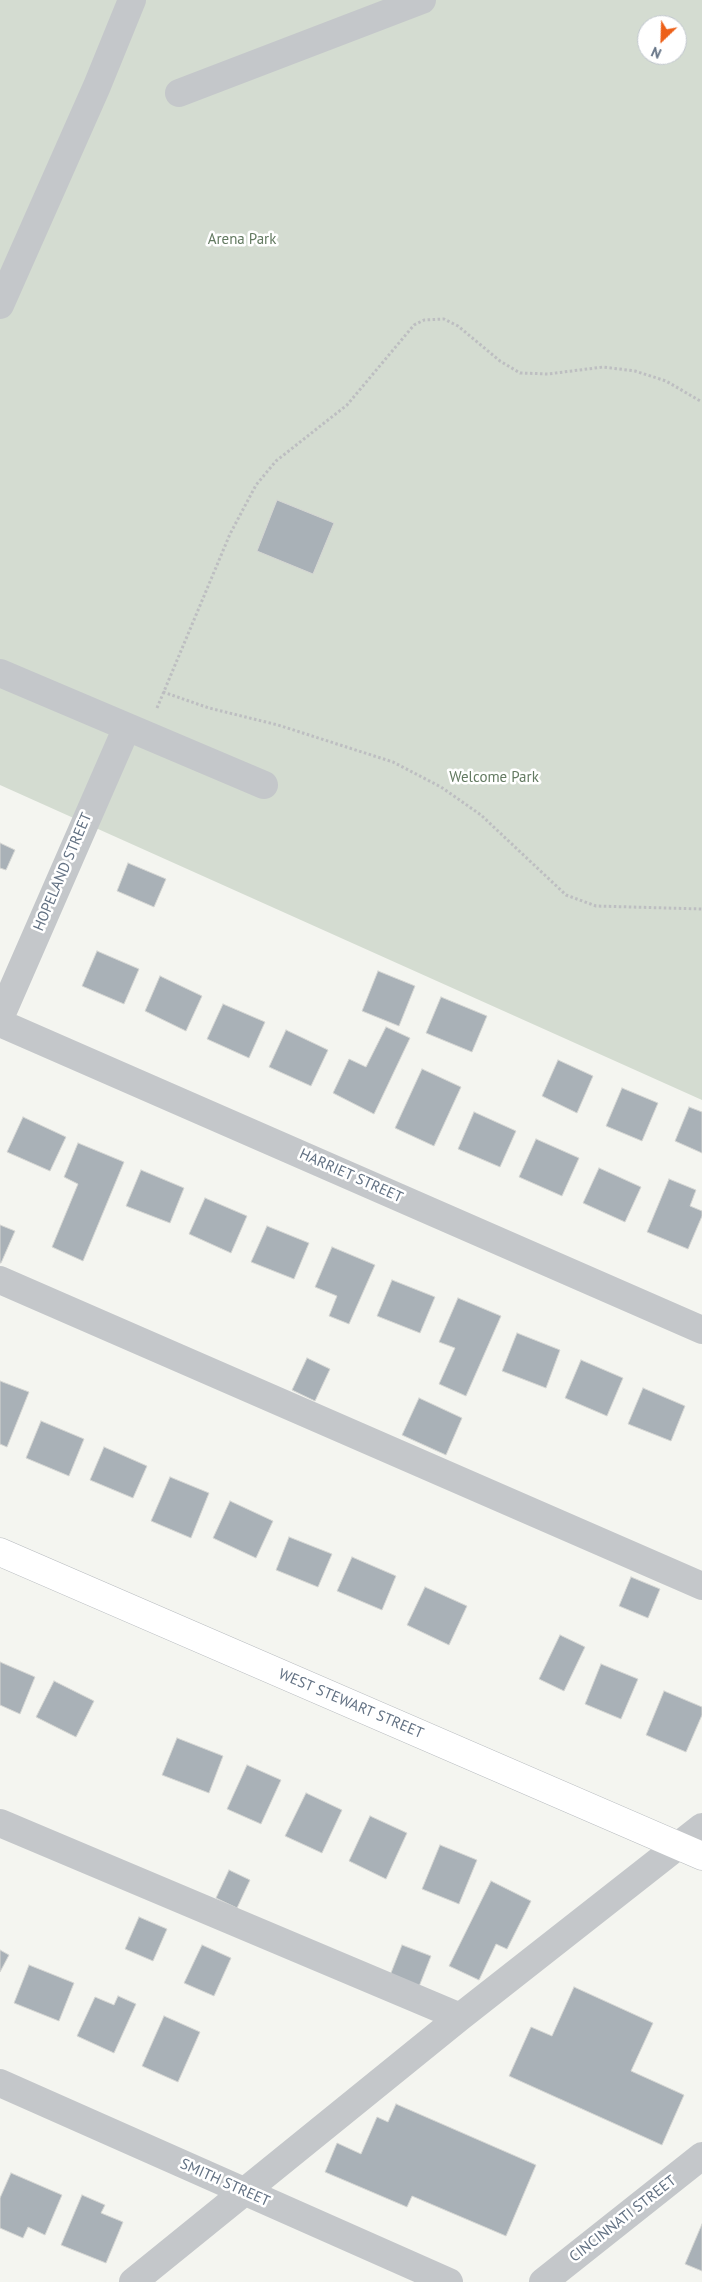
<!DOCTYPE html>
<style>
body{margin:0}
#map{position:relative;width:702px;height:2282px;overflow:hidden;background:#f4f5f0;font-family:"PT Sans",sans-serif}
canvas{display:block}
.north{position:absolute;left:637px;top:15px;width:50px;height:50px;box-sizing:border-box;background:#fff;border:1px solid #c0c6cd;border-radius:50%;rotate:204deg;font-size:14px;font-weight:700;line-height:20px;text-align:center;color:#627183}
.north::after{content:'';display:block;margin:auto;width:18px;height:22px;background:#ed6018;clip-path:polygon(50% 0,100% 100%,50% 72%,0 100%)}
</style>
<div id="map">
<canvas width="702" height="2282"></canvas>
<div class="north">N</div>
</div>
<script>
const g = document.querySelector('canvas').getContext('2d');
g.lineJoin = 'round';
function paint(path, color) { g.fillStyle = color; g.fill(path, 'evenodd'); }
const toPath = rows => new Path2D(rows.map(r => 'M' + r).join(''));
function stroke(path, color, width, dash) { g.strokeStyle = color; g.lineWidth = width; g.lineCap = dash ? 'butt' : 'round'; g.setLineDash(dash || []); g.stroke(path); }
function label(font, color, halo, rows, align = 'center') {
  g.font = font + ' "PT Sans",sans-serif'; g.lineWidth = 5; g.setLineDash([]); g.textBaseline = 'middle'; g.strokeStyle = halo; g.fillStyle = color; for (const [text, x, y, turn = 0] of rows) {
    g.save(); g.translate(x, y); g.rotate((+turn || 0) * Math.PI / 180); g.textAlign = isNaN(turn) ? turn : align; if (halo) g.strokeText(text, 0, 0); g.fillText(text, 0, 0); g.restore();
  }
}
paint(toPath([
 [0,0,702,0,702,1100,0,785],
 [647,25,677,25,677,55,647,55]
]), '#d4dcd1');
const building = toPath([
 [277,500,334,523,313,574,257,551,277,500],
 [0,843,15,850,6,870,0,868,0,843],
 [128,863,166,879,154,907,117,891,128,863],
 [97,951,139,969,124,1004,82,986,97,951],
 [378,971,415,986,399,1026,362,1011,378,971],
 [160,976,202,996,186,1031,145,1011,160,976],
 [441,997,487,1016,472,1052,426,1033,441,997],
 [223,1004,265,1022,249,1058,207,1039,223,1004],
 [386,1027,410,1038,374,1114,333,1093,349,1059,366,1067,386,1027],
 [286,1030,328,1050,311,1086,269,1067,286,1030],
 [558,1060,593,1076,577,1113,542,1096,558,1060],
 [422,1069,461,1087,434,1146,395,1128,422,1069],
 [622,1088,658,1103,642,1141,606,1126,622,1088],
 [689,1107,702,1112,702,1153,675,1141,689,1107],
 [474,1112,516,1131,500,1167,458,1149,474,1112],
 [23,1117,66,1137,50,1171,7,1152,23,1117],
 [536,1139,579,1158,562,1196,519,1177,536,1139],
 [78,1143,124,1162,83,1261,52,1247,78,1184,64,1177,78,1143],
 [599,1168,641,1187,625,1222,583,1203,599,1168],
 [141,1170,184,1188,170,1223,126,1206,141,1170],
 [669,1179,696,1190,690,1206,702,1211,702,1216,688,1249,647,1232,669,1179],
 [205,1198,247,1216,231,1253,189,1234,205,1198],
 [0,1225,15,1231,1,1263,0,1263,0,1225],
 [267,1226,309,1243,294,1279,251,1262,267,1226],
 [332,1247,375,1265,349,1324,329,1316,337,1296,315,1287,332,1247],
 [392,1280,435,1297,420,1333,377,1316,392,1280],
 [458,1298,501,1316,466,1396,439,1384,455,1348,439,1342,458,1298],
 [517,1333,560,1350,546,1388,502,1371,517,1333],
 [307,1358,330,1369,315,1401,292,1390,307,1358],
 [581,1360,623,1378,607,1416,565,1398,581,1360],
 [0,1381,29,1392,7,1447,0,1444,0,1381],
 [643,1388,685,1406,671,1441,628,1424,643,1388],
 [419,1398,462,1418,446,1455,402,1435,419,1398],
 [41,1421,84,1439,69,1476,26,1458,41,1421],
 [104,1447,147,1466,133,1498,90,1480,104,1447],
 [170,1477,209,1493,191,1538,151,1521,170,1477],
 [230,1501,273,1521,256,1558,213,1538,230,1501],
 [289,1537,332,1554,318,1587,276,1570,289,1537],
 [352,1557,396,1576,382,1610,337,1591,352,1557],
 [631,1577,660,1589,648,1618,619,1606,631,1577],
 [425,1587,467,1606,449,1645,407,1625,425,1587],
 [560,1635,585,1647,564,1691,539,1679,560,1635],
 [0,1662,35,1677,20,1714,0,1705,0,1662],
 [601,1664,638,1679,621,1719,585,1704,601,1664],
 [54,1681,94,1701,76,1737,36,1717,54,1681],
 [664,1691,702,1707,702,1715,686,1752,646,1735,664,1691],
 [177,1738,223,1756,209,1793,162,1775,177,1738],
 [247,1765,281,1780,261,1824,227,1809,247,1765],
 [306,1793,342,1810,322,1853,285,1836,306,1793],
 [370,1816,407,1833,386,1879,349,1861,370,1816],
 [440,1845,477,1860,459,1904,422,1889,440,1845],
 [229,1870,250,1880,237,1908,216,1898,229,1870],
 [491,1881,531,1901,507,1949,496,1944,479,1980,449,1966,491,1881],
 [139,1917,167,1929,153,1961,125,1949,139,1917],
 [202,1945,231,1958,214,1996,184,1983,202,1945],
 [402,1945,431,1956,418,1989,389,1978,402,1945],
 [0,1950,9,1955,0,1972,0,1950],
 [29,1965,74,1983,59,2021,14,2003,29,1965],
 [574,1987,653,2023,631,2071,684,2095,662,2145,509,2076,531,2027,552,2036,574,1987],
 [118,1996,136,2004,114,2053,77,2036,95,1997,114,2005,118,1996],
 [164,2016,200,2032,178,2082,142,2066,164,2016],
 [396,2104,536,2165,506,2236,412,2196,407,2207,325,2172,337,2143,361,2154,377,2117,388,2122,396,2104],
 [11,2173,62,2195,45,2235,28,2227,23,2238,0,2228,0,2198,11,2173],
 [82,2195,105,2205,101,2213,123,2222,106,2263,61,2245,82,2195],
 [702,2224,702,2271,685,2264,702,2224]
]);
paint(building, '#a9b1b7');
stroke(building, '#d5d6d3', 1);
const major = toPath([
 [0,1552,702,1856]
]);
stroke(major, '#b6babe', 29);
stroke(toPath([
 [163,692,209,708,278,725,393,762,441,787,481,815,566,895,596,906,702,909],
 [157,708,230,534,256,485,276,461,347,405,414,325,424,320,444,319,458,326,500,361,520,373,548,374,603,367,635,371,666,381,702,402]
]), '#bdbec1', 3, [2.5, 2.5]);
stroke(toPath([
 [179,93,422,0],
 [0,305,97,86,132,0],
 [0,673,264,785],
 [0,1018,127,727],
 [0,1023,702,1330],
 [0,1280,702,1586],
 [0,1823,460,2017],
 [0,2083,449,2282],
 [133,2282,460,2017,702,1827],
 [543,2282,702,2156]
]), '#c4c7ca', 28);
stroke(major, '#fff', 28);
label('15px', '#637a61', '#fff', [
 ["Arena Park",242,240],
 ["Welcome Park",494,778]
]);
label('15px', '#627183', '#fff', [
 ["HOPELAND STREET",63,872,-67],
 ["HARRIET STREET",351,1176,24],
 ["WEST STEWART STREET",351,1704,23],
 ["SMITH STREET",225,2183,24],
 ["CINCINNATI STREET",623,2219,-38]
]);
</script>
